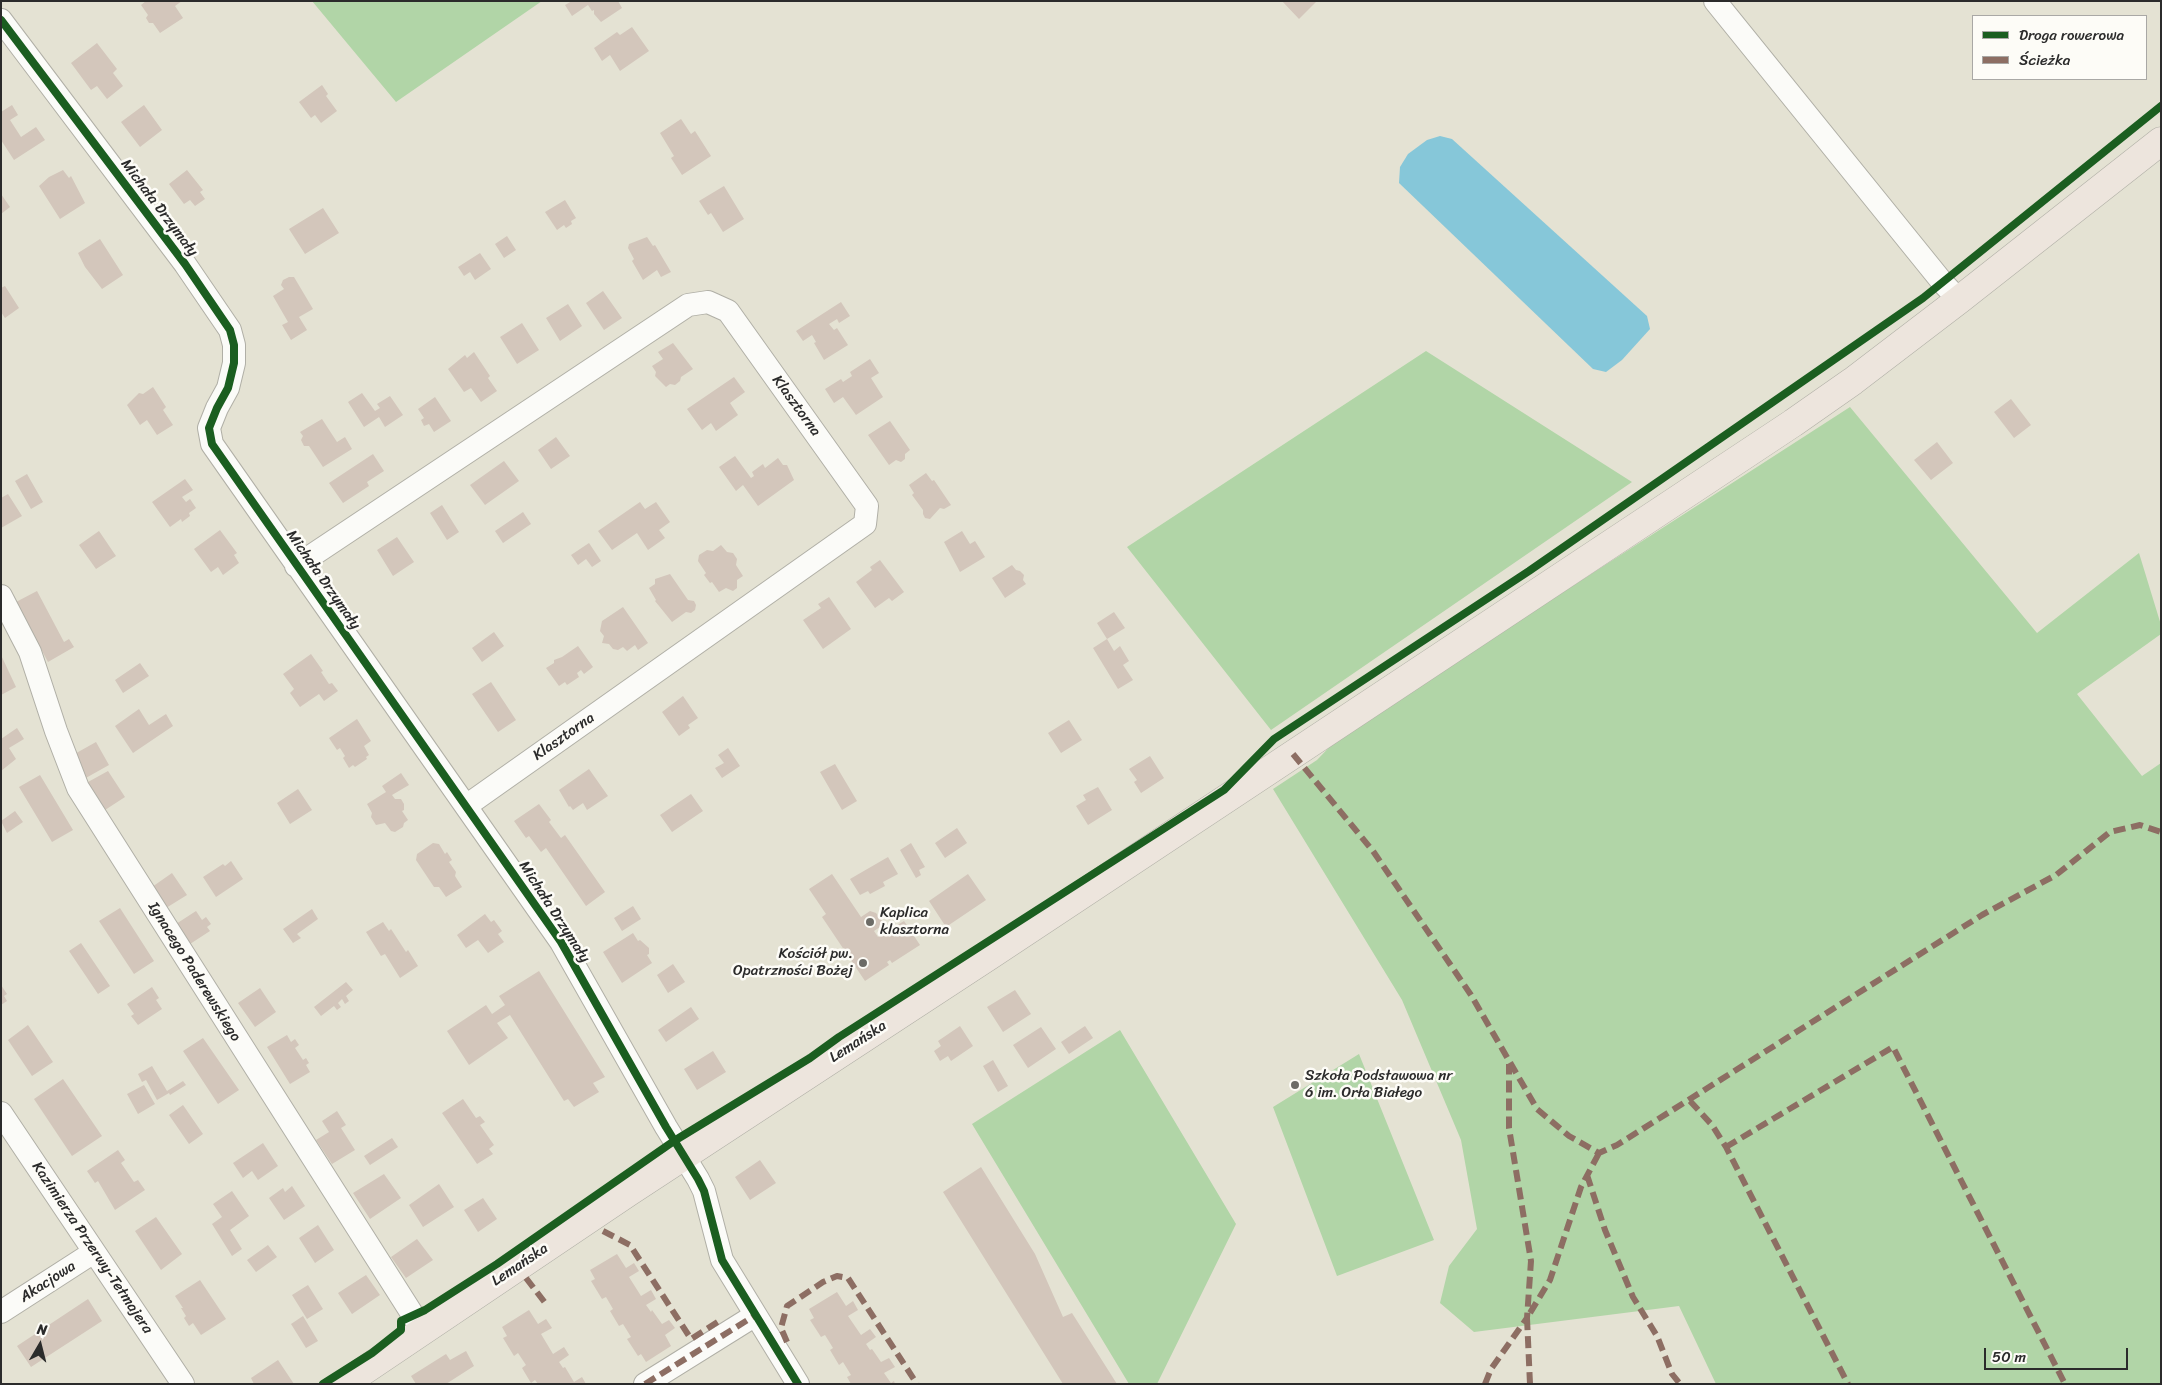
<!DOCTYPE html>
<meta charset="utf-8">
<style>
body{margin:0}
#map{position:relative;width:2162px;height:1385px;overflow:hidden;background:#e4e2d3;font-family:Sriracha,sans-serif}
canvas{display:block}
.frame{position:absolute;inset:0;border:2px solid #2b2b2b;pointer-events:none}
.legend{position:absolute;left:1972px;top:15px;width:175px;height:65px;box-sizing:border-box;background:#fdfcf7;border:1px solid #a9a8a5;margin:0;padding:6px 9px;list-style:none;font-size:15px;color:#2b2b2b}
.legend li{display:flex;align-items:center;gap:10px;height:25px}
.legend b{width:25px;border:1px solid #a9a8a5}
.north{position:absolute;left:15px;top:1320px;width:50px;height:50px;-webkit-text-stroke:4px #fdfcf7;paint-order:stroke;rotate:8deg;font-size:14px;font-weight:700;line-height:20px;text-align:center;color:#2b2b2b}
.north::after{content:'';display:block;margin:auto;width:18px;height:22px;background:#2b2b2b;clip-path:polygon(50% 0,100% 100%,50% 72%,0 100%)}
.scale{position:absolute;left:1984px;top:1348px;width:144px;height:22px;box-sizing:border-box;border:2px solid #2b2b2b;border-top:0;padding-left:6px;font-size:15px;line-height:18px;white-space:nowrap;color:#2b2b2b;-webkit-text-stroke:4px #fdfcf7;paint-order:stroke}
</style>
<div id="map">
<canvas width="2162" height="1385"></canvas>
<div class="frame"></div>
<ul class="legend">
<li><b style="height:6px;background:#1b5e20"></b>Droga rowerowa</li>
<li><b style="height:6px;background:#8d6e63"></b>Ścieżka</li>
</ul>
<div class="north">N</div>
<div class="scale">50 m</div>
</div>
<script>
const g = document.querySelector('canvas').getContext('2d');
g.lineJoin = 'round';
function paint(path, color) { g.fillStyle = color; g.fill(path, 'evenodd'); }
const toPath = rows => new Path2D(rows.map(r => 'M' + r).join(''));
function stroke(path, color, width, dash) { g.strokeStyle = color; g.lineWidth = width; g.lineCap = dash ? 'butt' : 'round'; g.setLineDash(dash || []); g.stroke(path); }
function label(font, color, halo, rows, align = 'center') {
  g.font = font + ' Sriracha,sans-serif'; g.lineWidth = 5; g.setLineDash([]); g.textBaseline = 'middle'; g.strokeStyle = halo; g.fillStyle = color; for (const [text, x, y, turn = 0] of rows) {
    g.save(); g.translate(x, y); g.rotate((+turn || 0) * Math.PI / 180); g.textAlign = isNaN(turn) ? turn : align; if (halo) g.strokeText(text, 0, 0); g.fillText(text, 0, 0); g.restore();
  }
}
paint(toPath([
 [312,1,542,1,396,102],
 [1426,351,1632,482,1271,730,1127,547],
 [1850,407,2037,633,2139,553,2161,625,2161,634,2077,694,2142,776,2161,763,2161,1384,1716,1384,1679,1306,1474,1332,1440,1303,1449,1266,1477,1229,1461,1140,1402,1000,1273,789,1317,760,1340,736],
 [1120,1030,1236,1224,1157,1384,1129,1384,972,1124],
 [1359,1054,1434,1240,1337,1276,1273,1107]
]), '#b1d5a7');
paint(toPath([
 [1440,136,1452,139,1647,316,1650,329,1622,360,1606,372,1593,369,1399,183,1400,167,1408,154,1427,140]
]), '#86c7d9');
paint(toPath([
 [146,1,182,1,175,6,183,18,160,33,153,23,149,23,146,18,148,15,141,5],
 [572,1,618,1,622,8,601,22,594,14,594,10,592,11,588,5,572,16,565,5],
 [1282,1,1317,1,1299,19],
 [632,27,649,51,620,71,610,55,602,61,594,48,617,32,620,35],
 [97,43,117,69,113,73,123,86,107,99,97,86,91,90,71,63],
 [322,85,328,94,326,96,337,111,321,123,315,115,311,118,299,102],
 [12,105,18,115,10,120,21,137,36,127,45,140,14,160,1,140,1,112],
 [144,105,162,130,140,147,121,122],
 [681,119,691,134,695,131,711,156,682,175,671,158,674,156,660,133],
 [63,170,69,178,71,176,85,203,60,219,39,186,49,177],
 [187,170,203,190,200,192,205,199,195,206,190,200,184,204,169,184],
 [724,186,744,219,723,232,711,213,708,215,699,201],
 [1,194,10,207,1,214],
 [565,200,576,218,571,221,572,224,566,228,564,225,557,230,545,212],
 [323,208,339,233,305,254,289,229],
 [507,236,516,250,504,258,495,244],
 [647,237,653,246,655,245,671,272,661,277,657,270,643,280,632,261,634,259,628,248,629,244],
 [100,239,123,275,102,289,85,267,78,253],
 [480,253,491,269,475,280,470,272,464,276,458,267],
 [289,277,294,277,313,309,299,317,307,330,291,340,282,325,288,322,273,296,284,289,281,285,283,280],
 [5,286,19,308,5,318,1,312,1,288],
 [603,291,622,318,604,330,586,303],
 [841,302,850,316,839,323,837,319,829,324,834,330,837,328,848,345,824,360,814,343,816,342,812,335,803,341,796,331],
 [568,304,582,326,560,341,546,318],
 [522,323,539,350,517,364,500,337],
 [673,343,693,369,681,377,680,381,675,385,670,384,666,387,655,376,656,372,652,366,663,359,658,352],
 [474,352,490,376,488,378,497,391,481,402,471,388,464,392,448,369,465,355,467,358],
 [870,359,879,373,871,378,883,397,856,415,843,397,834,403,825,389,841,379,843,382,852,376,850,372],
 [734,377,745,392,730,403,738,415,716,431,711,423,702,430,687,409],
 [153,387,166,407,163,410,173,425,157,435,147,420,140,425,127,405,139,393,143,394],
 [362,393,375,411,380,408,377,404,390,396,403,415,385,427,379,417,364,427,348,402],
 [435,397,451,421,434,432,429,424,424,426,421,420,424,418,418,409],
 [2011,399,2031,425,2014,438,1994,412],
 [322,419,337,442,345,437,352,449,323,467,309,446,304,446,301,440,303,436,300,432],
 [890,421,910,450,905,454,905,459,901,462,896,460,889,465,868,435],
 [556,437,570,456,551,469,538,450],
 [1937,442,1953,463,1931,480,1914,460],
 [373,454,384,471,367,482,369,486,343,503,329,483],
 [735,456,751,478,754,476,752,472,763,464,765,468,778,458,783,465,787,465,794,480,758,506,743,485,736,491,719,467],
 [504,461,519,481,485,505,470,485],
 [926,473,932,481,934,480,951,505,944,509,940,508,930,519,925,518,923,514,923,510,912,495,914,493,909,485],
 [27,474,43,502,31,509,15,481],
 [185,479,193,490,182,497,186,502,190,499,196,508,189,513,190,516,182,522,181,519,170,527,152,502],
 [8,494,22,516,1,528,1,498],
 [640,502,645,509,656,502,670,522,659,530,665,538,648,550,637,533,612,550,598,531],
 [442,505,459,532,447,540,430,513],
 [523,512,531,524,503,543,495,531],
 [220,530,237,553,234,555,239,563,223,575,218,567,211,572,194,549],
 [99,531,116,556,96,569,79,545],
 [962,531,970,544,975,541,985,557,960,572,944,542],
 [397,537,414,562,393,576,377,550],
 [589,543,601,561,592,567,586,559,578,565,571,555],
 [721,545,727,552,733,553,737,559,736,565,743,576,737,580,737,588,733,591,726,588,719,592,712,582,710,583,704,575,706,573,698,561,699,555,707,550,713,551],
 [880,560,904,592,892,601,889,598,875,608,856,582,872,570,870,567],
 [1012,565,1016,570,1020,571,1024,575,1023,580,1026,584,1005,598,992,578],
 [670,574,688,600,694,601,696,605,695,610,691,613,686,612,672,622,655,601,656,600,649,588,655,584,655,579],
 [37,591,64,642,69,639,74,647,48,662,16,602],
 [829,597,851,629,823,649,803,620,821,608,818,604],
 [623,607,648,643,638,650,635,645,627,651,623,647,618,650,613,649,609,644,602,643,604,636,600,631,602,621],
 [1114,612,1125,628,1107,639,1097,623],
 [494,632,504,646,482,662,472,648],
 [1107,639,1114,651,1120,646,1129,661,1123,665,1133,680,1118,689,1093,648],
 [578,646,593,667,584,674,581,670,577,673,579,677,567,685,565,682,559,686,546,668,554,663,554,660,562,657],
 [311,654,323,671,321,672,329,684,332,683,338,691,324,701,319,694,300,707,290,693,294,689,283,674],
 [1,655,16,687,1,695],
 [140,663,149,676,123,693,115,680],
 [491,682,516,720,498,732,472,694],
 [683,696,698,718,688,725,690,728,679,736,662,712],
 [139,709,149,725,166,714,173,726,133,753,115,726],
 [357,719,371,741,364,746,369,755,366,757,367,759,355,767,353,765,349,768,343,758,345,756,340,748,337,750,329,738],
 [1069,720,1082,740,1061,753,1048,733],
 [17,728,24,739,9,748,16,759,1,771,1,739],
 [96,742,109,765,84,779,71,756],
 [728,748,740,766,722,778,715,768,724,763,718,755],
 [1150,756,1164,778,1141,793,1134,782,1137,780,1129,769],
 [835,764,857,801,842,810,820,772],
 [589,769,608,796,587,810,583,803,573,810,570,806,569,807,559,790],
 [108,771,125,797,105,810,88,782],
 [401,773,409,785,392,795,395,799,401,799,404,804,404,810,402,811,408,820,404,823,403,827,395,832,391,831,385,823,376,825,371,817,372,813,367,804,386,792,382,786],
 [40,775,73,830,52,842,19,787],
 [1098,787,1112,810,1088,825,1076,806,1086,800,1083,795],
 [298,789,312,810,290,824,277,803],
 [691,794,703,811,672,832,660,815],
 [539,804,551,820,549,822,561,838,565,835,605,892,586,906,546,848,541,852,529,836,526,838,514,821],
 [15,811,23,822,7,833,1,821],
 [957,828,967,843,945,858,935,843],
 [433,843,439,844,445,854,447,852,452,860,449,862,456,872,455,876,462,887,446,897,439,887,434,887,416,860,417,854],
 [911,843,925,867,919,870,921,875,916,878,900,850],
 [888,857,898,874,883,882,885,886,870,894,868,891,860,895,850,879],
 [231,861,243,879,216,897,203,877,223,864,225,866],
 [172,873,187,895,166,908,152,887],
 [832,874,861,917,870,911,876,913,882,921,880,927,874,931,878,937,904,921,920,945,892,963,890,960,887,962,889,965,865,981,822,917,826,914,809,889],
 [968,874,986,900,946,927,929,901],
 [633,906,641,919,622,931,614,918],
 [120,908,154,961,134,974,99,921],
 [312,909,318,919,297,934,301,938,293,943,283,929],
 [196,911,202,920,206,917,211,924,207,927,210,931,190,944,176,924],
 [485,914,491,922,494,920,502,931,498,934,504,942,488,953,478,940,466,948,457,935],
 [383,922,389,931,391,929,406,952,408,950,418,966,400,978,385,954,381,956,366,932],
 [633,933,638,941,640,940,649,948,649,954,647,955,652,963,622,983,603,952],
 [81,943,110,986,98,994,69,951],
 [673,964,685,982,668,993,657,975],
 [539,971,605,1077,593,1083,599,1092,574,1107,568,1099,564,1101,510,1015,497,1023,508,1038,469,1065,447,1031,486,1005,492,1014,505,1005,499,996],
 [346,982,353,990,346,996,349,1001,345,1004,342,999,338,1003,341,1007,337,1010,334,1006,321,1016,314,1007],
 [1,985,7,994,4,996,7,1001,1,1005],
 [152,987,159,998,156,1000,162,1009,138,1025,131,1016,134,1014,127,1004],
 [260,988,276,1012,255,1027,238,1003],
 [1015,990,1031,1014,1003,1032,987,1007],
 [691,1007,699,1019,666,1042,658,1030],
 [28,1025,53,1062,32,1076,8,1040],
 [960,1026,973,1046,951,1061,948,1056,940,1061,934,1051,941,1046,938,1041],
 [1085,1026,1093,1038,1069,1054,1061,1042],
 [1041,1027,1056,1049,1028,1068,1013,1045],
 [287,1035,291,1042,295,1039,299,1045,295,1048,303,1060,306,1058,309,1063,306,1065,310,1072,290,1084,267,1047],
 [203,1038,239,1090,218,1104,183,1051],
 [713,1051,726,1072,697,1090,684,1069],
 [993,1060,1008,1086,998,1092,983,1066],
 [152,1066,167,1091,183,1081,186,1085,170,1095,169,1093,157,1100,146,1080,142,1082,138,1074],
 [63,1079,102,1136,72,1156,34,1099],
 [144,1085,155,1104,138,1114,127,1094],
 [463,1099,476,1118,480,1116,485,1122,480,1125,494,1145,489,1149,493,1154,477,1164,442,1113],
 [183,1105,203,1134,189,1144,169,1115],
 [337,1111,346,1125,341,1128,355,1150,332,1164,316,1140,329,1132,322,1121],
 [392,1138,398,1147,370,1165,364,1156],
 [263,1143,278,1166,258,1180,252,1171,243,1178,233,1163],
 [118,1150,125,1160,121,1163,134,1182,138,1180,145,1190,115,1210,98,1181,95,1183,87,1171],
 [760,1160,776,1183,750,1200,735,1177],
 [981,1167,1035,1254,1063,1317,1072,1313,1117,1384,1063,1384,943,1192],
 [384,1174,401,1198,370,1219,353,1193],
 [439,1184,454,1207,423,1227,409,1205],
 [292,1186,305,1206,284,1220,269,1198,283,1188,285,1192],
 [232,1191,249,1216,230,1230,242,1249,232,1256,212,1224,222,1217,213,1204],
 [483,1198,497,1219,478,1232,464,1210],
 [156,1217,182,1254,161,1270,135,1231],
 [318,1225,334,1250,315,1263,299,1238],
 [417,1239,433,1260,406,1278,391,1257],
 [268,1245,277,1257,256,1272,247,1260],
 [617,1254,626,1268,634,1263,639,1271,629,1277,641,1296,651,1290,656,1299,646,1305,651,1312,652,1310,662,1324,669,1320,675,1328,665,1335,671,1346,646,1362,641,1354,638,1356,627,1339,631,1337,623,1324,619,1326,610,1311,613,1309,606,1297,602,1299,591,1281,595,1279,590,1270],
 [366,1275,380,1295,352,1314,338,1293],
 [200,1280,226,1319,201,1335,193,1323,189,1326,184,1318,186,1316,181,1308,183,1308,175,1296],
 [308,1285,323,1309,307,1319,292,1295],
 [837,1292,846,1306,853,1301,858,1310,848,1316,861,1335,870,1329,876,1337,866,1344,870,1350,872,1349,881,1362,889,1358,895,1367,884,1373,891,1383,894,1381,895,1384,851,1384,847,1377,851,1375,843,1362,839,1365,830,1350,833,1348,825,1335,821,1337,810,1320,814,1318,809,1309],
 [88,1299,102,1321,31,1367,17,1346],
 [529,1310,538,1324,546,1319,552,1328,541,1334,553,1354,564,1347,569,1355,559,1362,563,1368,565,1367,574,1382,582,1377,586,1384,538,1384,535,1380,531,1383,522,1368,526,1365,518,1353,514,1356,503,1338,507,1336,502,1327],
 [303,1316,318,1341,306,1348,291,1324],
 [466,1351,474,1366,446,1384,416,1384,411,1376,446,1354,450,1360],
 [278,1360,294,1384,254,1384,251,1378]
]), '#d3c6bb');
const minor = toPath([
 [1715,1,1943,283,1959,300],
 [1,20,185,264,230,330,234,345,234,363,228,388,217,408,209,428,212,444,561,942,666,1127,698,1179,704,1191,722,1260,798,1384],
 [296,566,688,305,708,302,728,311,867,506,865,524,466,806],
 [1,596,30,652,56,731,78,788,423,1331],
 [1,1113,183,1384],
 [1,1312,94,1252],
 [645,1384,754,1316]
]);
const major = toPath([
 [344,1384,629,1192,992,954,1793,423,1853,381,1959,300,2161,141]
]);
stroke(minor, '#b0afa6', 24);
stroke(major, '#b0afa6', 29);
stroke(minor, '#fbfbf8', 22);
stroke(major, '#ede5dd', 28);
stroke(toPath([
 [1293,754,1373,851,1471,995,1537,1109,1569,1136,1599,1153,1617,1145,1982,915,2056,875,2110,832,2140,825,2161,832],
 [1690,1101,1712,1125,1726,1147,1848,1384],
 [1726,1147,1893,1047,2065,1384],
 [1587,1175,1605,1230,1633,1297,1657,1336,1672,1374,1680,1384],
 [603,1231,630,1245,691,1339,719,1321],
 [526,1278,546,1304],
 [787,1342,781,1328,787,1306,823,1282,837,1276,848,1278,917,1384],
 [645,1384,754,1316],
 [1485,1384,1491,1369,1527,1318,1531,1261,1509,1128,1509,1064],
 [1530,1384,1527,1318,1550,1280,1581,1187,1599,1153]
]), '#8d6e63', 6, [12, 6]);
stroke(toPath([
 [1,20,185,264,230,330,234,345,234,363,228,388,217,408,209,428,212,444,561,942,666,1127,698,1179,704,1191,722,1260,798,1384],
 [323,1384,372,1353,401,1330,401,1321,425,1310,497,1264,674,1141,810,1058,839,1037,1224,790,1274,739,1529,571,1923,298,2161,106]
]), '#1b5e20', 8);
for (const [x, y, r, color] of [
 [870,922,5,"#6c6b66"],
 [863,963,5,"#6c6b66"],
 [1295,1085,5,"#6c6b66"]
]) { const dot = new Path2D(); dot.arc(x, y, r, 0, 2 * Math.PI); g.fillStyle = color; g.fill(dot); stroke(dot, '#fdfcf7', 2); }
label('15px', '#2b2b2b', '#fdfcf7', [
 ["Michała Drzymały",159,208,53],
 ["Klasztorna",796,406,54],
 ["Michała Drzymały",323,580,55],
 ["Klasztorna",564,737,-35],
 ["Michała Drzymały",554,912,57],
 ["Ignacego Paderewskiego",194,972,58],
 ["Lemańska",858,1042,-33],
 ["Kazimierza Przerwy-Tetmajera",92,1248,56],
 ["Lemańska",520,1265,-34],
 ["Akacjowa",48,1282,-33]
]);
label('15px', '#2b2b2b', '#fdfcf7', [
 ["Kaplica",880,913],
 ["klasztorna",880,930],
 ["Kościół pw.",853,954,"right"],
 ["Opatrzności Bożej",853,971,"right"],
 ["Szkoła Podstawowa nr",1305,1076],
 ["6 im. Orła Białego",1305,1093]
], 'left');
</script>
